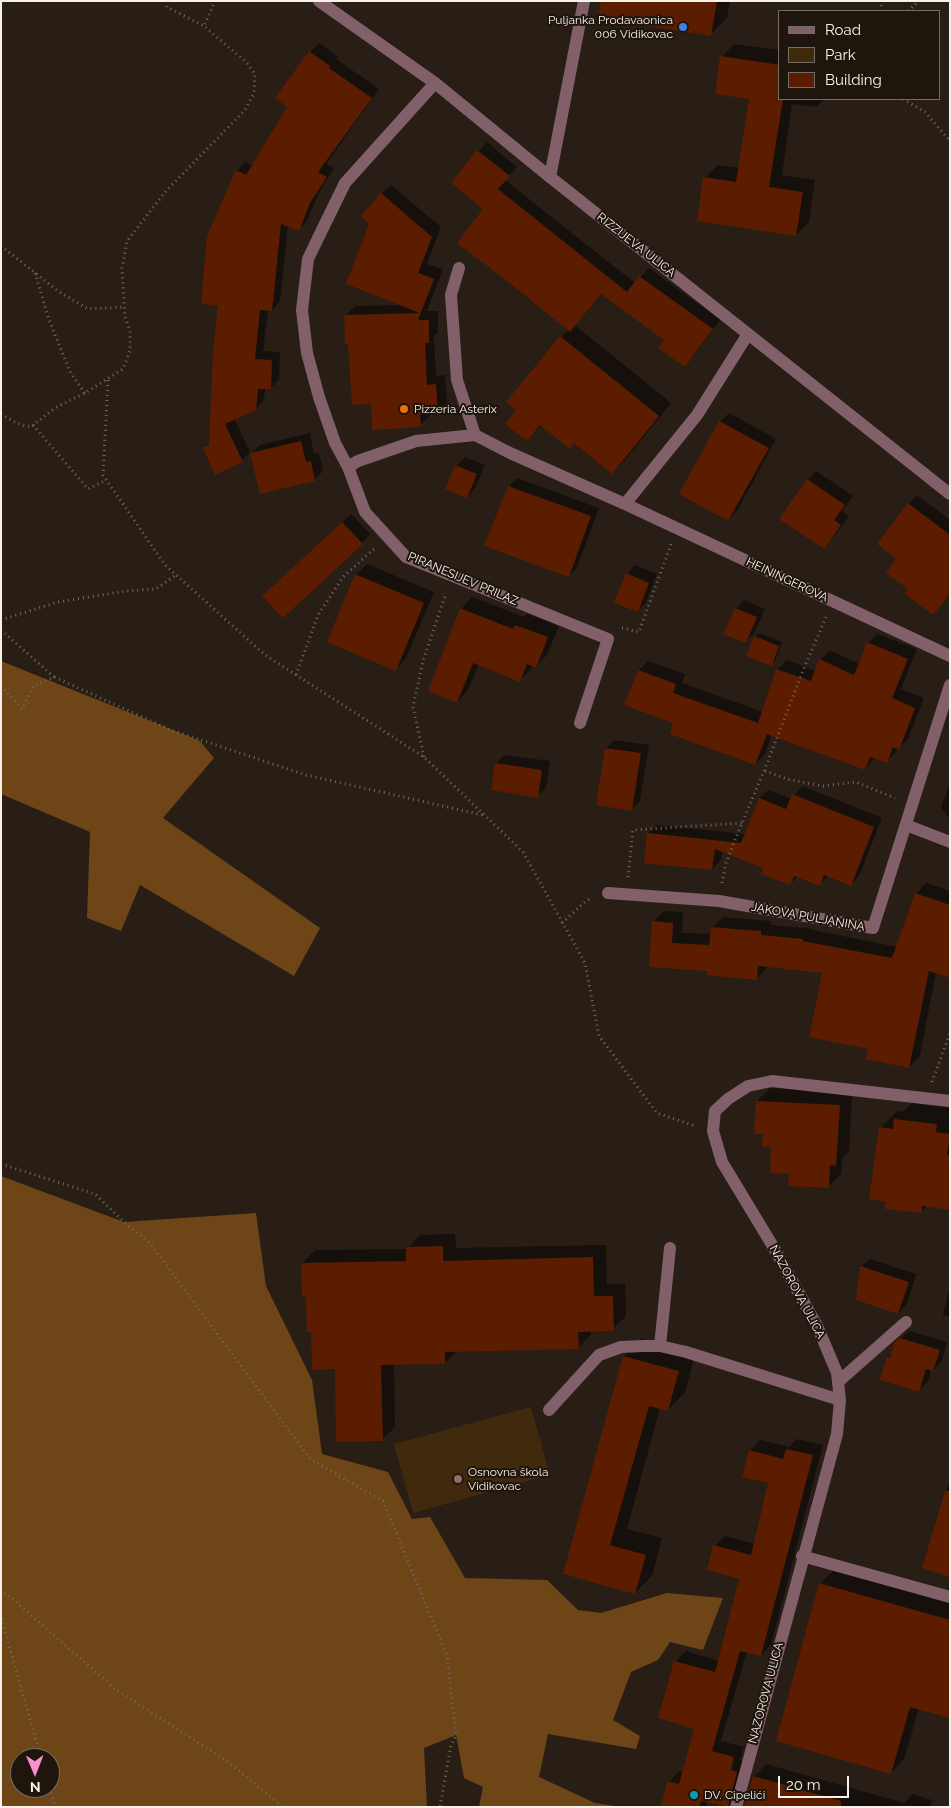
<!DOCTYPE html>
<meta charset="utf-8">
<style>
body{margin:0}
#map{position:relative;width:951px;height:1808px;overflow:hidden;background:#281e15;font-family:Raleway,sans-serif}
canvas{display:block}
.frame{position:absolute;inset:0;border:2px solid #f7f1ea;pointer-events:none}
.legend{position:absolute;left:778px;top:10px;width:162px;height:90px;box-sizing:border-box;background:#1e150c;border:1px solid #756d65;margin:0;padding:6px 9px;list-style:none;font-size:15px;color:#f7f1ea}
.legend li{display:flex;align-items:center;gap:10px;height:25px}
.legend b{width:25px;border:1px solid #756d65}
.north{position:absolute;left:10px;top:1748px;width:50px;height:50px;box-sizing:border-box;background:#1e150c;border:1px solid #756d65;border-radius:50%;rotate:179deg;font-size:14px;font-weight:700;line-height:20px;text-align:center;color:#f7f1ea}
.north::after{content:'';display:block;margin:auto;width:18px;height:22px;background:#f790cd;clip-path:polygon(50% 0,100% 100%,50% 72%,0 100%)}
.scale{position:absolute;left:778px;top:1776px;width:71px;height:22px;box-sizing:border-box;border:2px solid #f7f1ea;border-top:0;padding-left:6px;font-size:15px;line-height:18px;white-space:nowrap;color:#f7f1ea;-webkit-text-stroke:4px #1e150c;paint-order:stroke}
</style>
<div id="map">
<canvas width="951" height="1808"></canvas>
<div class="frame"></div>
<ul class="legend">
<li><b style="height:6px;background:#826069"></b>Road</li>
<li><b style="height:14px;background:#41290e"></b>Park</li>
<li><b style="height:14px;background:#5c1c00"></b>Building</li>
</ul>
<div class="north">N</div>
<div class="scale">20 m</div>
</div>
<script>
const g = document.querySelector('canvas').getContext('2d');
g.lineJoin = 'round';
function paint(path, color) { g.fillStyle = color; g.fill(path, 'evenodd'); }
const toPath = rows => new Path2D(rows.map(r => 'M' + r).join(''));
function stroke(path, color, width, dash) { g.strokeStyle = color; g.lineWidth = width; g.lineCap = dash ? 'butt' : 'round'; g.setLineDash(dash || []); g.stroke(path); }
function label(font, color, halo, rows, align = 'center') {
  g.font = font + ' Raleway,sans-serif'; g.lineWidth = 4; g.setLineDash([]); g.textBaseline = 'middle'; g.strokeStyle = halo; g.fillStyle = color; for (const [text, x, y, turn = 0] of rows) {
    g.save(); g.translate(x, y); g.rotate((+turn || 0) * Math.PI / 180); g.textAlign = isNaN(turn) ? turn : align; if (halo) g.strokeText(text, 0, 0); g.fillText(text, 0, 0); g.restore();
  }
}
paint(toPath([
 [531,1407,550,1475,413,1513,394,1444]
]), '#41290e');
paint(toPath([
 [1,661,200,741,214,758,163,818,320,928,294,976,140,885,121,931,87,918,90,832,1,794],
 [1,1176,124,1222,256,1213,266,1286,312,1380,322,1454,388,1472,412,1519,430,1517,465,1578,547,1580,578,1610,601,1613,667,1593,723,1598,703,1650,670,1642,658,1660,631,1672,613,1720,640,1736,636,1749,548,1734,539,1777,595,1803,622,1807,479,1807,483,1787,464,1778,456,1735,424,1748,427,1807,1,1807],
 [20,1758,50,1758,50,1788,20,1788]
]), '#6d4517');
paint(toPath([
 [602,1,730,1,727,18,710,35],
 [319,43,338,57,336,59,379,89,326,164,334,168,319,193,307,221,298,230,288,225,280,301,272,310,268,310,263,351,280,352,279,380,270,388,265,388,264,400,256,409,234,418,250,452,242,460,204,448,210,443,237,171,245,162,253,166,289,106,310,52],
 [734,44,780,50,780,99,825,99,816,107,792,104,782,175,815,180,809,222,796,235,705,178,718,165,739,168,750,98,722,57],
 [487,142,517,167,505,180,635,283,649,268,720,320,693,357,685,365,666,340,602,293,575,325,671,403,625,460,612,473,574,441,541,425,527,440,517,410,561,337,569,330,484,209,452,183],
 [391,185,441,227,427,264,443,269,427,311,438,311,438,332,434,336,436,376,445,375,447,402,437,411,430,412,430,416,420,425,372,402,346,315,355,306,403,305,381,194],
 [729,413,776,439,737,511,728,519,681,493,720,422],
 [310,433,314,454,319,453,323,471,314,480,252,453,260,445],
 [465,457,485,465,475,488,467,497,456,466],
 [816,471,853,496,842,511,849,516,832,539,823,548,781,518,808,480],
 [517,478,599,508,577,567,568,576,509,487],
 [917,495,950,520,950,595,933,614,898,559,909,504],
 [351,514,370,534,362,543,272,587],
 [367,564,434,592,406,658,396,669,356,575],
 [635,565,657,574,646,602,637,611,627,574],
 [472,597,524,617,527,614,559,626,547,655,536,666,533,665,531,669,520,680,479,664,468,690,457,702,461,609],
 [744,600,765,609,754,633,745,642,736,609],
 [759,633,782,642,775,661,771,665,755,637],
 [877,634,917,649,901,689,924,698,908,739,898,748,896,752,886,762,875,757,865,769,772,734,765,754,755,764,675,723,639,670,648,661,685,674,682,683,763,712,777,670,787,660,816,671,820,660,830,650,859,664,868,643],
 [615,740,649,745,640,801,632,810,606,748],
 [505,755,550,761,546,788,537,796,492,789,496,763],
 [950,783,950,819,941,808],
 [802,786,882,818,859,876,851,884,828,876,820,884,798,876,790,884,764,868,722,851,721,860,712,869,648,833,657,825,746,834,760,798,768,790,792,799],
 [926,883,950,891,950,977,936,972,920,1056,909,1067,869,1048,823,972,768,966,757,978,708,970,650,966,653,922,664,911,683,912,682,933,711,934,712,927,723,917,771,921,771,925,813,929,813,930,897,947,916,894],
 [770,1088,852,1093,849,1151,842,1158,841,1174,828,1187,790,1173,764,1133,757,1101],
 [912,1103,950,1108,950,1208,928,1205,921,1212,881,1128,897,1111,903,1112],
 [455,1234,456,1248,606,1245,607,1284,625,1284,626,1316,613,1329,591,1330,591,1335,578,1348,457,1351,445,1363,394,1364,395,1427,382,1440,312,1331,303,1263,315,1250,407,1249,420,1235],
 [870,1259,916,1274,907,1304,898,1313,861,1267],
 [950,1286,950,1317,943,1316],
 [909,1331,947,1342,942,1361,933,1370,931,1369,928,1382,919,1390,888,1357,893,1352,895,1344],
 [641,1339,695,1354,685,1393,668,1410,660,1408,627,1529,662,1538,652,1576,635,1593,564,1574,624,1356],
 [797,1439,823,1445,771,1645,761,1655,747,1651,721,1741,744,1747,740,1760,747,1761,738,1797,728,1807,707,1802,706,1807,662,1807,669,1782,679,1771,683,1772,696,1728,675,1662,686,1651,719,1661,741,1578,715,1546,725,1536,755,1544,770,1482,750,1451,760,1440,789,1447],
 [950,1480,950,1575,923,1567],
 [834,1570,950,1603,950,1717,919,1708,904,1759,891,1773,777,1740,821,1583],
 [766,1764,904,1803,913,1794,932,1800,930,1807,745,1807,754,1777]
]), '#0007');
paint(toPath([
 [601,1,717,1,711,36,598,18],
 [309,51,330,66,329,68,372,98,318,172,327,177,310,203,299,231,281,224,272,311,260,310,255,359,272,360,271,389,258,389,256,410,225,424,243,462,215,475,203,448,209,445,213,350,218,306,201,304,207,236,236,170,246,175,287,107,275,98],
 [720,56,780,65,780,99,783,99,769,187,803,192,796,236,697,221,703,177,736,182,749,99,715,94],
 [477,150,510,176,498,189,627,292,639,276,713,329,685,367,658,348,664,340,601,294,570,332,506,280,457,243,483,209,451,183],
 [381,193,432,237,418,273,434,279,418,320,429,320,429,343,425,343,427,385,436,384,438,412,420,414,421,427,372,430,371,404,352,405,348,344,345,344,344,315,420,313,346,284,369,224,361,216],
 [560,336,659,416,612,474,574,443,569,448,540,425,527,441,505,424,516,410,506,402],
 [719,421,769,448,728,521,679,494],
 [301,441,306,462,311,461,315,481,260,494,250,453],
 [455,465,477,474,467,498,445,489],
 [807,479,845,505,834,520,841,525,824,549,779,519],
 [508,486,591,516,569,577,484,546],
 [908,503,950,535,950,594,933,615,905,594,908,589,886,573,896,559,877,544],
 [342,522,363,544,283,618,262,596],
 [626,573,649,583,638,612,614,603],
 [355,574,424,603,396,671,327,642],
 [460,608,513,629,515,625,548,637,536,668,527,664,520,682,473,663,457,703,428,691],
 [735,608,757,617,746,643,723,634],
 [754,636,779,646,772,666,746,656],
 [867,642,908,659,892,698,915,708,899,750,893,747,887,763,870,757,865,770,767,734,755,765,670,734,673,723,624,705,638,670,676,684,673,693,758,723,776,669,811,681,819,659,854,675],
 [605,748,641,753,632,811,596,805],
 [495,763,542,770,538,798,491,790],
 [792,794,874,827,851,886,824,875,820,886,794,876,790,885,761,874,763,868,715,849,712,870,644,863,647,833,741,843,759,798,786,809],
 [915,893,950,905,950,978,929,971,909,1068,866,1059,868,1049,809,1037,822,973,758,966,757,980,707,975,707,971,649,967,652,921,673,923,672,943,709,945,711,927,761,931,761,935,803,939,803,941,892,958],
 [756,1101,840,1105,836,1166,830,1165,829,1188,788,1186,789,1174,770,1173,771,1147,762,1147,763,1134,754,1134],
 [894,1119,937,1124,936,1132,950,1134,947,1155,950,1155,950,1210,922,1206,922,1213,885,1209,886,1202,869,1199,879,1127,893,1129],
 [443,1246,443,1261,593,1257,594,1296,613,1296,614,1331,578,1332,579,1349,445,1352,445,1364,381,1365,383,1441,336,1442,335,1369,312,1370,311,1332,307,1332,306,1297,302,1297,301,1263,406,1261,406,1247],
 [860,1266,909,1282,898,1314,856,1300],
 [900,1338,940,1350,933,1371,926,1369,919,1392,880,1380,887,1356,890,1358,894,1343],
 [623,1356,679,1371,668,1411,649,1406,610,1545,646,1555,635,1594,563,1574],
 [786,1449,813,1455,761,1656,740,1651,712,1751,734,1757,731,1770,737,1772,728,1807,701,1801,699,1807,661,1807,667,1781,679,1784,694,1729,658,1718,674,1661,715,1672,739,1579,707,1570,713,1545,751,1555,768,1483,742,1477,749,1450,783,1459],
 [945,1491,950,1491,950,1577,922,1568],
 [819,1583,950,1620,950,1718,910,1707,891,1774,776,1741],
 [753,1776,841,1801,841,1807,744,1807]
]), '#5c1c00');
stroke(toPath([
 [166,1,167,7,204,26],
 [880,11,882,1],
 [908,11,919,1],
 [903,99,925,112,950,141],
 [1,246,58,291,88,309,124,307],
 [35,273,49,320,71,374,85,393],
 [108,380,103,475,165,565,265,655,424,757,523,852,585,963,599,1036,657,1113,695,1126],
 [1,414,16,423,31,427,55,408,85,393,123,369,130,351,130,331,125,317,122,268,127,241,166,191,245,110,254,93,255,74,246,62,204,26,215,1],
 [33,425,88,489,106,480],
 [1,620,58,602,126,591,156,589,176,575],
 [622,628,639,632,671,544],
 [1,630,54,677],
 [296,675,318,615,343,577,374,549],
 [1,686,22,709,33,686,54,677,171,730,306,775,483,815],
 [424,757,413,707,423,661,446,593],
 [765,771,787,779,823,786,856,782,895,798],
 [628,877,633,830,742,823],
 [722,883,726,863,735,840,768,761,804,668,826,617],
 [562,923,586,901,592,898],
 [932,1082,950,1033],
 [1,1164,95,1194,124,1222,150,1243,310,1459,383,1501,447,1656,456,1735,451,1745,440,1807],
 [1,1589,115,1689,224,1759,283,1807],
 [1,1618,41,1758],
 [50,1788,55,1807]
]), '#736a62', 3, [1, 4]);
stroke(toPath([
 [319,1,435,83,550,177,950,494],
 [435,83,345,183,322,230,308,259,302,310,307,353,319,397,335,443,348,467,365,512,406,557,608,639,580,723],
 [550,177,584,1],
 [459,268,451,295,457,380,475,435],
 [348,467,358,461,416,441,475,435,510,453,625,504,950,656],
 [625,504,697,415,748,334],
 [906,825,950,842],
 [608,893,719,901,873,928,950,685],
 [660,1346,670,1248],
 [838,1382,906,1322],
 [549,1410,599,1355,621,1347,643,1346,660,1346,686,1352,840,1400],
 [802,1556,950,1597],
 [736,1807,837,1434,840,1400,837,1373,818,1328,774,1248,722,1162,713,1131,715,1111,728,1099,748,1086,772,1081,950,1101]
]), '#826069', 12);
for (const [x, y, r, color] of [
 [683,27,5,"#3f7fe0"],
 [404,409,5,"#e8710a"],
 [458,1479,5,"#8d6e63"],
 [694,1795,5,"#0f9aa8"]
]) { const dot = new Path2D(); dot.arc(x, y, r, 0, 2 * Math.PI); g.fillStyle = color; g.fill(dot); stroke(dot, '#1e150c', 2); }
label('12px', '#f7f1ea', '#1e150c', [
 ["Puljanka Prodavaonica",673,20,"right"],
 ["006 Vidikovac",673,34,"right"],
 ["Pizzeria Asterix",414,409],
 ["Osnovna škola",468,1472],
 ["Vidikovac",468,1486],
 ["DV. Cipelići",704,1795]
], 'left');
label('12px', '#f7f1ea', '#1e150c', [
 ["RIZZIJEVA ULICA",636,245,38],
 ["PIRANESIJEV PRILAZ",463,579,23],
 ["HEININGEROVA",787,580,25],
 ["JAKOVA PULJANINA",808,917,10],
 ["NAZOROVA ULICA",797,1292,62],
 ["NAZOROVA ULICA",766,1693,-75]
]);
</script>
